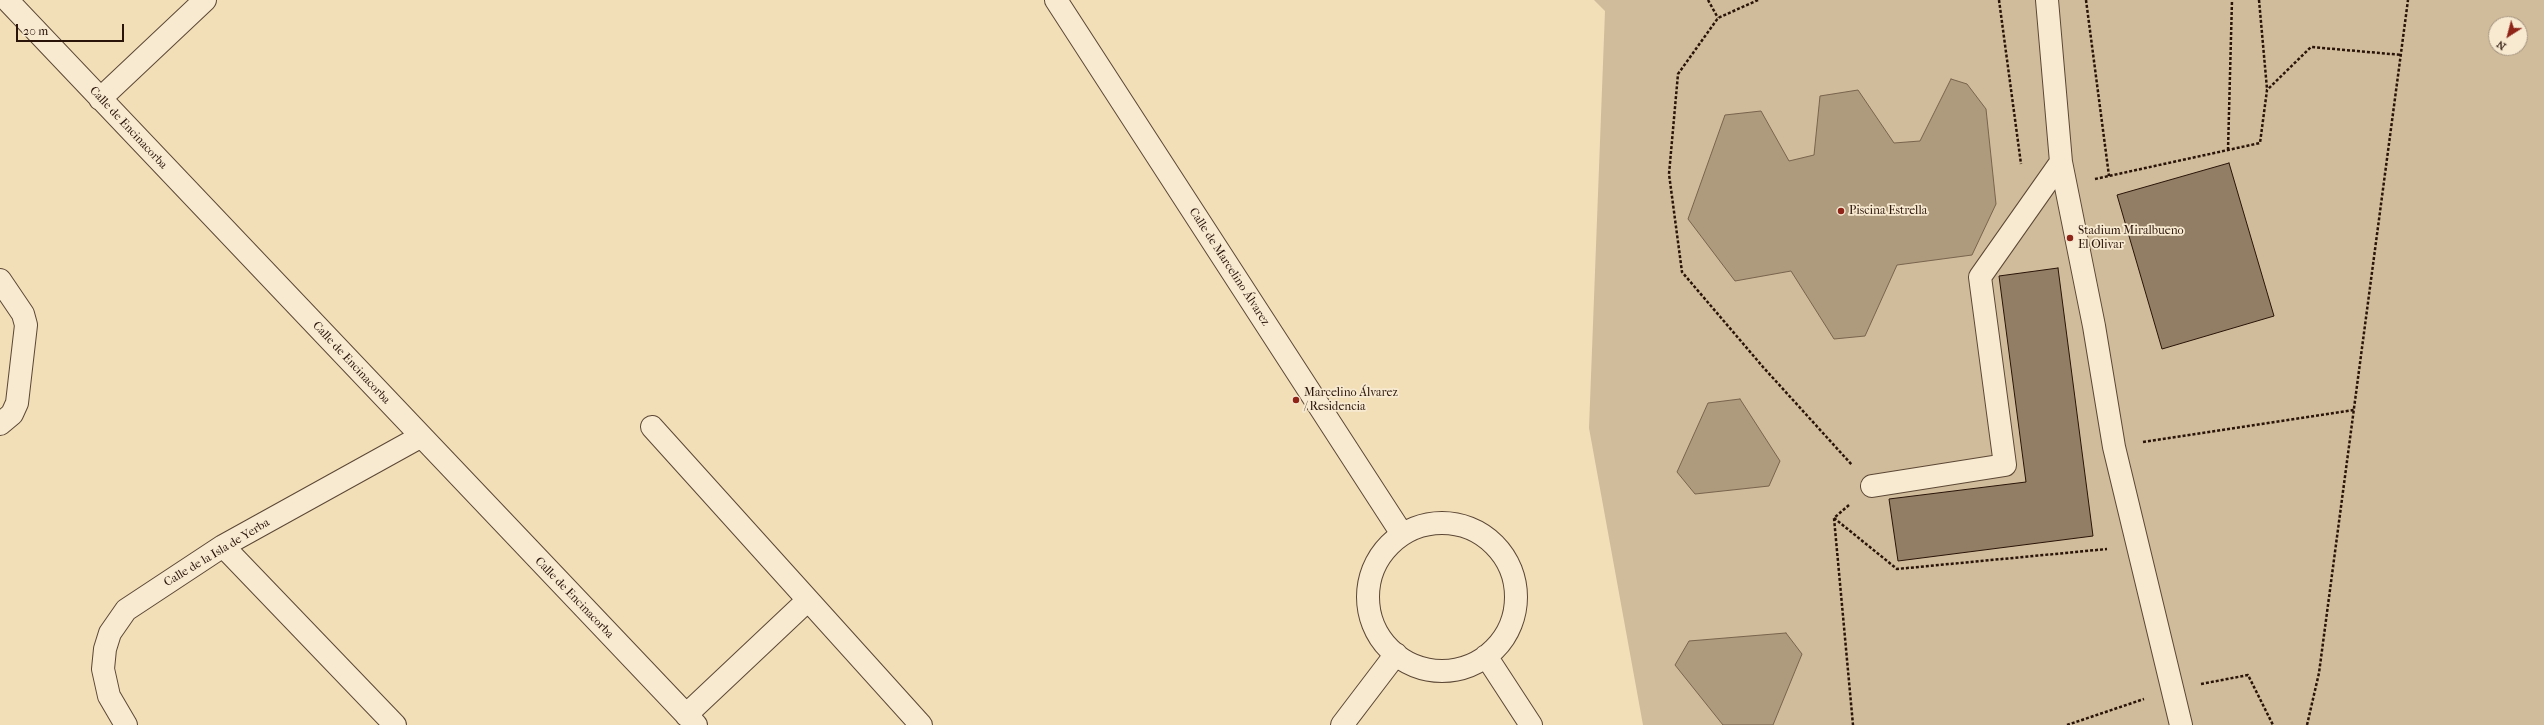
<!DOCTYPE html>
<meta charset="utf-8">
<style>
body{margin:0}
#map{position:relative;width:2544px;height:725px;overflow:hidden;background:#f2dfb8;font-family:"IM FELL French Canon",serif}
canvas{display:block}
.north{position:absolute;left:2488px;top:16px;width:40px;height:40px;box-sizing:border-box;background:#f7ead1;border:1px solid #a59481;border-radius:50%;rotate:216deg;font-size:11px;font-weight:700;line-height:16px;text-align:center;color:#2a1409}
.north::after{content:'';display:block;margin:auto;width:14px;height:18px;background:#8f2418;clip-path:polygon(50% 0,100% 100%,50% 72%,0 100%)}
.scale{position:absolute;left:16px;top:24px;width:108px;height:18px;box-sizing:border-box;border:2px solid #2a1409;border-top:0;padding-left:5px;font-size:12px;line-height:14px;white-space:nowrap;color:#2a1409;-webkit-text-stroke:3px #f7ead1;paint-order:stroke}
</style>
<div id="map">
<canvas width="2544" height="725"></canvas>
<div class="north">N</div>
<div class="scale">20 m</div>
</div>
<script>
const g = document.querySelector('canvas').getContext('2d');
g.lineJoin = 'round';
function paint(path, color) { g.fillStyle = color; g.fill(path, 'evenodd'); }
const toPath = rows => new Path2D(rows.map(r => 'M' + r).join(''));
function stroke(path, color, width, dash) { g.strokeStyle = color; g.lineWidth = width; g.lineCap = dash ? 'butt' : 'round'; g.setLineDash(dash || []); g.stroke(path); }
function label(font, color, halo, rows, align = 'center') {
  g.font = font + ' "IM FELL French Canon",serif'; g.lineWidth = 3.5; g.setLineDash([]); g.textBaseline = 'middle'; g.strokeStyle = halo; g.fillStyle = color; for (const [text, x, y, turn = 0] of rows) {
    g.save(); g.translate(x, y); g.rotate((+turn || 0) * Math.PI / 180); g.textAlign = isNaN(turn) ? turn : align; if (halo) g.strokeText(text, 0, 0); g.fillText(text, 0, 0); g.restore();
  }
}
paint(toPath([
 [1594,0,2544,0,2544,725,1643,725,1589,428,1605,11],
 [2496,24,2520,24,2520,48,2496,48]
]), '#d0bc9a');
const water = toPath([
 [1951,79,1967,84,1986,109,1996,204,1972,255,1897,265,1865,336,1834,339,1791,271,1735,281,1688,219,1725,115,1761,111,1789,161,1814,155,1820,96,1858,90,1894,143,1920,141,1951,79],
 [1740,399,1780,461,1769,486,1695,494,1677,472,1708,403,1740,399],
 [1786,633,1802,654,1773,725,1723,725,1675,665,1689,641,1786,633]
]);
paint(water, '#ae9a7c');
stroke(water, '#79644e', 1);
const building = toPath([
 [2229,163,2274,316,2162,349,2117,195,2229,163],
 [2058,268,2093,536,1898,561,1889,499,2026,482,1999,276,2058,268]
]);
paint(building, '#927e64');
stroke(building, '#2a1409', 1);
const minor = toPath([
 [7,0,696,725],
 [1056,0,1402,534],
 [2047,0,2061,162,2094,326,2114,447,2181,725],
 [100,99,205,0],
 [0,280,23,314,26,325,17,403,12,414,0,424],
 [652,427,921,725],
 [1872,486,2005,465,1980,277,2061,162],
 '1368 597a74 74 0 1 1 148 0a74 74 0 1 1-148 0Z',
 [223,546,395,725],
 [1486,656,1531,725],
 [686,715,808,600],
 [126,725,109,696,103,669,105,649,110,633,126,610,223,546,420,437],
 [1342,725,1396,654]
]);
stroke(minor, '#5c4735', 24);
stroke(toPath([
 [1708,0,1718,18],
 [1758,0,1718,18,1678,74,1669,174,1682,272,1763,367,1852,465],
 [1999,0,2021,164],
 [2086,0,2109,176],
 [2259,0,2267,89],
 [2228,150,2232,0],
 [2095,179,2260,143,2267,90,2311,47,2402,55],
 [2143,442,2354,410],
 [1849,505,1834,518,1853,725],
 [1834,518,1897,569,2107,549],
 [2201,684,2248,675,2273,725],
 [2067,725,2144,699],
 [2307,725,2319,673,2408,0]
]), '#2a1409', 2.5, [3, 2]);
stroke(minor, '#f7ead1', 22);
for (const [x, y, r, color] of [
 [1841,211,4,"#8f2418"],
 [2070,238,4,"#8f2418"],
 [1296,400,4,"#8f2418"]
]) { const dot = new Path2D(); dot.arc(x, y, r, 0, 2 * Math.PI); g.fillStyle = color; g.fill(dot); stroke(dot, '#f7ead1', 1.5); }
label('12px', '#2a1409', '#f7ead1', [
 ["Calle de Encinacorba",128,128,47],
 ["Calle de Marcelino Álvarez",1229,267,57],
 ["Calle de Encinacorba",351,363,47],
 ["Calle de la Isla de Yerba",217,553,-31],
 ["Calle de Encinacorba",574,598,46]
]);
label('12px', '#2a1409', '#f7ead1', [
 ["Piscina Estrella",1849,211],
 ["Stadium Miralbueno",2078,231],
 ["El Olivar",2078,245],
 ["Marcelino Álvarez",1304,393],
 ["/ Residencia",1304,407]
], 'left');
</script>
